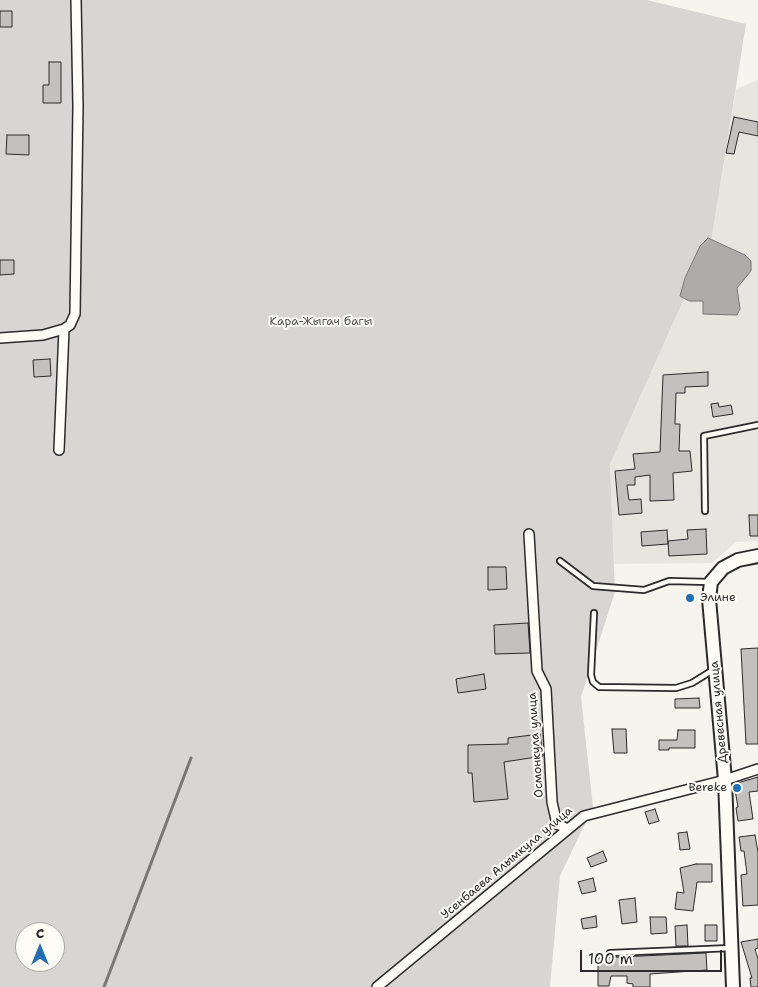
<!DOCTYPE html>
<meta charset="utf-8">
<style>
body{margin:0}
#map{position:relative;width:758px;height:987px;overflow:hidden;background:#f5f4ef;font-family:"Shantell Sans",sans-serif}
canvas{display:block}
.north{position:absolute;left:15px;top:922px;width:50px;height:50px;box-sizing:border-box;background:#fdfcf7;border:1px solid #a9a8a5;border-radius:50%;rotate:0deg;font-size:14px;font-weight:700;line-height:20px;text-align:center;color:#2b2b2b}
.north::after{content:'';display:block;margin:auto;width:18px;height:22px;background:#1f6fb2;clip-path:polygon(50% 0,100% 100%,50% 72%,0 100%)}
.scale{position:absolute;left:580px;top:950px;width:142px;height:22px;box-sizing:border-box;border:2px solid #2b2b2b;border-top:0;padding-left:6px;font-size:15px;line-height:18px;white-space:nowrap;color:#2b2b2b;-webkit-text-stroke:4px #fdfcf7;paint-order:stroke}
</style>
<div id="map">
<canvas width="758" height="987"></canvas>
<div class="north">С</div>
<div class="scale">100 m</div>
</div>
<script>
const g = document.querySelector('canvas').getContext('2d');
g.lineJoin = 'round';
function paint(path, color) { g.fillStyle = color; g.fill(path, 'evenodd'); }
const toPath = rows => new Path2D(rows.map(r => 'M' + r).join(''));
function stroke(path, color, width, dash) { g.strokeStyle = color; g.lineWidth = width; g.lineCap = dash ? 'butt' : 'round'; g.setLineDash(dash || []); g.stroke(path); }
function label(font, color, halo, rows, align = 'center') {
  g.font = font + ' "Shantell Sans",sans-serif'; g.lineWidth = 4; g.setLineDash([]); g.textBaseline = 'middle'; g.strokeStyle = halo; g.fillStyle = color; for (const [text, x, y, turn = 0] of rows) {
    g.save(); g.translate(x, y); g.rotate((+turn || 0) * Math.PI / 180); g.textAlign = isNaN(turn) ? turn : align; if (halo) g.strokeText(text, 0, 0); g.fillText(text, 0, 0); g.restore();
  }
}
paint(toPath([
 [758,80,758,541,736,542,712,563,614,564,610,464,712,236,736,89]
]), '#e6e5e0');
paint(toPath([
 [0,0,647,0,746,24,712,236,610,464,615,592,581,697,593,807,560,876,550,987,0,987],
 [25,932,55,932,55,962,25,962]
]), '#d7d6d2');
const water = toPath([
 [708,238,745,255,751,261,751,271,737,288,740,309,737,315,703,314,703,301,689,301,680,296,685,278,700,246,708,238]
]);
paint(water, '#adaca9');
stroke(water, '#797877', 1);
stroke(toPath([
 [104,987,191,758]
]), '#797877', 3);
const building = toPath([
 [0,11,12,11,12,27,0,27,0,11],
 [49,62,61,62,61,103,43,103,43,85,49,85,49,62],
 [734,117,758,122,758,136,739,132,734,154,726,153,734,117],
 [7,135,29,135,29,155,6,154,7,135],
 [0,260,14,260,14,274,0,275,0,260],
 [50,359,51,376,34,377,33,360,50,359],
 [708,372,708,386,685,387,685,393,676,393,675,424,680,424,679,451,690,451,692,471,673,473,674,500,650,501,650,475,635,477,635,485,627,485,629,500,641,499,642,513,619,515,615,471,635,469,633,454,660,452,663,375,708,372],
 [718,403,719,407,731,405,733,414,713,417,711,404,718,403],
 [749,515,758,515,758,536,750,536,749,515],
 [706,529,707,554,669,556,668,541,688,539,687,530,706,529],
 [667,530,668,544,642,546,641,532,667,530],
 [488,567,506,567,507,589,488,590,488,567],
 [528,623,530,653,495,654,494,625,528,623],
 [758,648,758,744,746,744,741,649,758,648],
 [484,674,486,689,458,693,456,679,484,674],
 [699,698,700,708,675,708,675,699,699,698],
 [612,729,626,729,627,753,614,753,612,729],
 [678,730,695,730,695,748,669,748,669,750,659,750,659,740,677,740,678,730],
 [540,734,543,756,504,762,508,799,474,802,472,773,468,773,468,745,508,744,508,738,540,734],
 [758,777,758,791,749,792,753,819,738,821,736,808,738,807,734,784,758,777],
 [655,809,659,821,649,824,645,812,655,809],
 [687,832,690,849,680,850,678,833,687,832],
 [755,835,758,852,758,905,743,906,741,875,747,874,744,851,741,851,739,837,755,835],
 [603,851,607,861,591,867,587,858,603,851],
 [696,864,712,864,712,882,697,882,693,911,675,909,677,892,684,893,680,868,696,864],
 [593,878,596,891,582,894,578,882,593,878],
 [635,898,637,922,622,924,619,900,635,898],
 [596,916,597,927,583,929,581,919,596,916],
 [650,917,666,917,667,933,651,934,650,917],
 [687,925,688,946,676,946,675,926,687,925],
 [705,925,717,925,717,941,705,941,705,925],
 [758,939,758,948,755,949,758,959,758,987,751,987,750,978,752,978,741,942,758,939],
 [706,953,707,970,650,974,650,987,633,987,633,984,627,983,627,976,611,976,609,986,598,986,598,958,706,953]
]);
paint(building, '#c2c1be');
stroke(building, '#2b2b2b', 1);
const lane = toPath([
 [705,511,704,436,758,425],
 [560,561,593,586,644,590,669,581,710,582],
 [594,613,591,675,593,682,599,687,676,688,692,683,713,670],
 [610,953,731,948]
]);
const street = toPath([
 [0,338,43,335,64,329],
 [59,450,64,329,70,325,75,314,78,106,76,0],
 [529,534,537,671,546,689,552,802,557,824,568,829],
 [377,987,584,816,725,780,758,769]
]);
const secondary = toPath([
 [733,987,725,780,709,599,711,582,723,568,738,560,758,556]
]);
stroke(lane, '#2b2b2b', 8);
stroke(street, '#2b2b2b', 12);
stroke(secondary, '#2b2b2b', 16);
stroke(lane, '#fdfcf7', 4.5);
stroke(street, '#fdfcf7', 9);
stroke(secondary, '#fdfcf7', 12);
for (const [x, y, r, color] of [
 [690,598,5,"#1f6fb2"],
 [737,788,5,"#1f6fb2"]
]) { const dot = new Path2D(); dot.arc(x, y, r, 0, 2 * Math.PI); g.fillStyle = color; g.fill(dot); stroke(dot, '#fdfcf7', 2); }
label('12px', '#565655', '#fdfcf7', [
 ["Кара-Жыгач багы",321,322]
]);
label('12px', '#2b2b2b', '#fdfcf7', [
 ["Элине",700,598],
 ["Bereke",727,788,"right"]
], 'left');
label('12px', '#2b2b2b', '#fdfcf7', [
 ["Древесная улица",719,712,-95],
 ["Осмонкула улица",536,745,-94],
 ["Усенбаева Алымкула улица",507,863,-40]
]);
</script>
